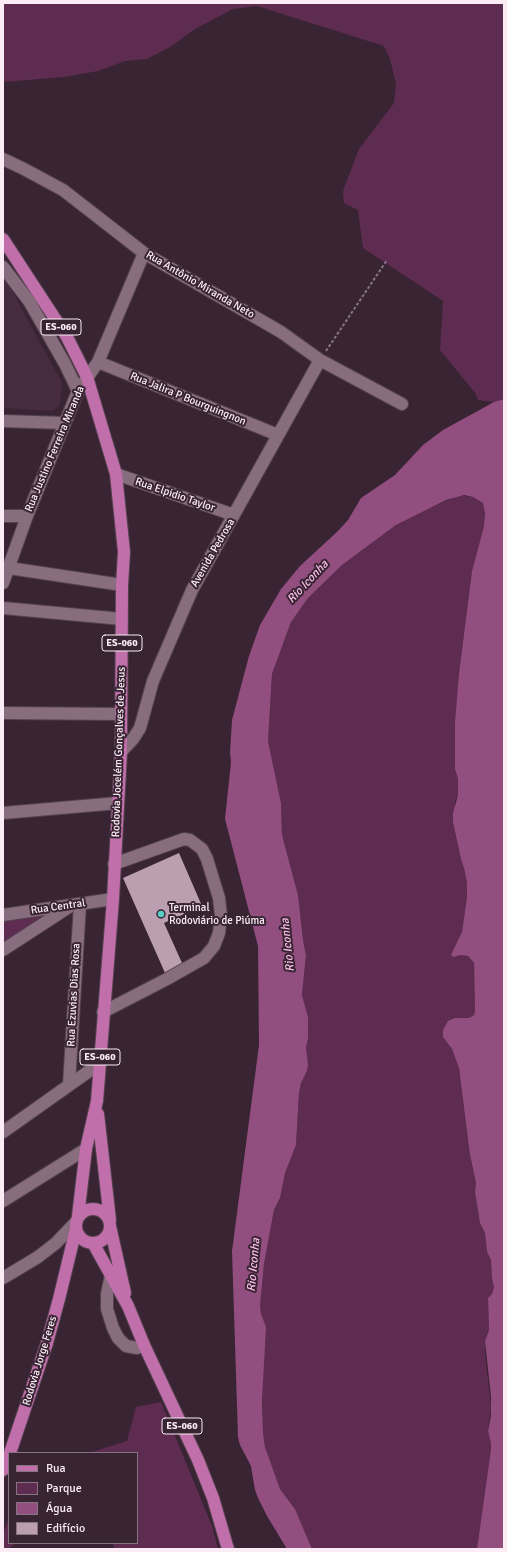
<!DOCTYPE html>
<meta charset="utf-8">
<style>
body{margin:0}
#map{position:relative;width:507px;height:1552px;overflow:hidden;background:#392433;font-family:Signika,sans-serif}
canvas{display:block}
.frame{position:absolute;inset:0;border:4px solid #fbecf6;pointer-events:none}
.legend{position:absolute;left:8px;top:1452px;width:130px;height:92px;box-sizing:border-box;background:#392433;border:1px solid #877481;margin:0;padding:5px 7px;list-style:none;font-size:12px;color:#fbecf6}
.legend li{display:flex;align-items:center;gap:8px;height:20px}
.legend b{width:20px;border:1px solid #877481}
</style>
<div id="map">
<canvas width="507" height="1552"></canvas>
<div class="frame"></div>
<ul class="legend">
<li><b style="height:5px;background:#c16faa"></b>Rua</li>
<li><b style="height:11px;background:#5f2c51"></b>Parque</li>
<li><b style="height:11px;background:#914e7f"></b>Água</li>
<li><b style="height:11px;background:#bb9fb1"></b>Edifício</li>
</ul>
</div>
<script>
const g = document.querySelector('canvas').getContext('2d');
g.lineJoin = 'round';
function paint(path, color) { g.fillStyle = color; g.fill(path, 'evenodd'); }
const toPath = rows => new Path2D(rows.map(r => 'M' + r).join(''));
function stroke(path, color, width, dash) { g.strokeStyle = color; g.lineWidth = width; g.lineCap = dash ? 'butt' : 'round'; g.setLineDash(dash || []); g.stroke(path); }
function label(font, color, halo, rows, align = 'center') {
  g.font = font + ' Signika,sans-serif'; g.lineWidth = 4; g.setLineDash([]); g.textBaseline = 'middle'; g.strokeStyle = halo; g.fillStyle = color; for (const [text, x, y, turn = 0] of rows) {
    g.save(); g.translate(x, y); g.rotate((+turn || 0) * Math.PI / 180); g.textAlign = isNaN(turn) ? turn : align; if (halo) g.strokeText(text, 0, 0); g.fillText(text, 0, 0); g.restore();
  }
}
paint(toPath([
 [3,274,62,383,60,405,52,411,3,408]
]), '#472b3f');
paint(toPath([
 [3,3,504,3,504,399,494,402,478,400,476,394,440,350,443,301,363,248,358,210,344,203,343,191,359,149,394,103,396,84,390,59,384,46,257,6,233,9,195,29,170,47,147,59,125,61,98,71,64,77,3,82],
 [460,495,473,497,479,499,485,506,485,513,484,526,472,571,459,673,455,746,455,769,458,779,458,795,455,802,458,847,464,868,467,883,467,897,462,932,454,957,460,955,468,956,474,963,475,1011,474,1015,469,1018,455,1018,443,1037,452,1049,459,1068,470,1155,476,1183,475,1192,480,1223,485,1233,487,1252,491,1260,492,1279,494,1287,492,1294,488,1298,489,1330,486,1336,485,1353,491,1407,488,1431,491,1444,491,1460,477,1549,312,1549,295,1509,280,1489,265,1447,263,1433,260,1306,264,1264,274,1210,280,1198,285,1173,296,1145,299,1093,301,1083,307,1071,308,1065,306,1047,308,1039,308,1017,302,995,306,955,303,940,298,895,282,835,281,803,268,741,272,674,291,622,308,598,342,565,396,525,426,509],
 [77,899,3,948,3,911],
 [161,1402,212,1526,218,1549,115,1549,112,1543,137,1543,137,1453,89,1453,127,1441,136,1407],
 [9,1515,9,1543,16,1543,8,1549,3,1549,3,1536]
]), '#5f2c51');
paint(toPath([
 [504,399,504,1549,477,1549,491,1450,491,1444,488,1431,491,1416,491,1397,485,1341,489,1330,488,1298,492,1294,494,1287,492,1279,491,1260,487,1252,485,1233,480,1223,475,1192,476,1183,470,1155,459,1068,452,1049,443,1037,443,1030,448,1021,455,1018,469,1018,474,1015,475,1011,474,963,468,956,460,955,454,957,451,955,462,932,467,897,467,883,464,868,461,859,453,822,453,813,458,795,458,779,455,769,455,723,459,673,472,571,484,526,485,513,483,503,473,497,464,495,446,500,396,525,342,565,308,598,291,622,272,674,268,741,281,803,282,835,298,895,303,940,306,955,302,995,308,1017,308,1039,306,1047,308,1065,307,1071,301,1083,299,1093,296,1145,285,1173,280,1198,274,1210,264,1264,260,1306,261,1314,266,1327,262,1400,263,1433,265,1447,280,1489,295,1509,312,1549,287,1549,267,1516,258,1498,255,1490,251,1466,240,1445,238,1437,232,1251,259,1045,258,946,225,819,231,762,230,753,232,720,249,656,260,625,281,589,300,566,338,531,348,520,361,498,395,475,423,445,443,430,494,402]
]), '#914e7f');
paint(toPath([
 [179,853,202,906,164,923,187,974,169,982,123,878]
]), '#bb9fb1');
const minor = toPath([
 [3,159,24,169,63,190,144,253,281,332,320,360,402,404],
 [3,267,29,301,65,364,78,391],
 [98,362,278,435],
 [3,421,64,423],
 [116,474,234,515],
 [3,516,27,516],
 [9,568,122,585],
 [3,583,27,516,78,391,98,362,144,253],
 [3,608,122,619],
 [3,713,120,714],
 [121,752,133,739,140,728,153,681,192,590,320,360],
 [3,813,118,803],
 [3,915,113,899],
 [3,950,69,907],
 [103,1012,167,979,204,958,214,946,219,933,221,916,219,898,207,859,202,849,190,840,184,839,114,864],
 [69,1085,80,904],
 [3,1132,99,1064],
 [3,1201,86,1149],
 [111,1275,107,1294,107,1309,113,1328,118,1338,126,1346,137,1348,144,1345],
 [3,1278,38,1257,56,1243,76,1222]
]);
const major = toPath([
 [3,239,67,337,87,377,116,474,124,552,122,585,121,752,113,899,97,1101,86,1149,78,1216],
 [98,1114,110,1220],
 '76 1226a17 17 0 1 1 34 0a17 17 0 1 1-34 0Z',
 [110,1226,125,1293],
 [93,1243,128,1306,144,1345,198,1460,213,1498,228,1549],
 [10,1453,47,1343,59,1299,76,1229],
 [3,1470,9,1455]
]);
stroke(minor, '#55424f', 14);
stroke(major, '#55424f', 14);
stroke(toPath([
 [326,351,387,260]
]), '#887582', 2, [3, 2]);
stroke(minor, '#876d7e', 12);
stroke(major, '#c16faa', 12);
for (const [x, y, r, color] of [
 [161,914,4,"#55cec5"]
]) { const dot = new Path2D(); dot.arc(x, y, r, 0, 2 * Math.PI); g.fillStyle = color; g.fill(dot); stroke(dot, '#392433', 1.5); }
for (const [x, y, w] of [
 [61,327,40],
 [122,643,40],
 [100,1057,40],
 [182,1426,40]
]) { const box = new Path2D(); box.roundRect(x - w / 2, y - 8, w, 16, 3); g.fillStyle = '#392433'; g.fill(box); stroke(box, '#fbecf6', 1); }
label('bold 10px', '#fbecf6', null, [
 ["ES-060",61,327],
 ["ES-060",122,643],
 ["ES-060",100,1057],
 ["ES-060",182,1426]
]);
label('11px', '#fbecf6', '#392433', [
 ["Rua Antônio Miranda Neto",200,285,30],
 ["Rua Jalira P Bourguingnon",188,399,22],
 ["Rua Justino Ferreira Miranda",55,449,-67],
 ["Rua Elpidio Taylor",175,495,19],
 ["Avenida Pedrosa",213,553,-60],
 ["Rodovia Jocelém Gonçalves de Jesus",119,752,-88],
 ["Rua Central",58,907,-8],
 ["Rua Ezuvias Dias Rosa",74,995,-87],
 ["Rodovia Jorge Feres",40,1361,-73]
]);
label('11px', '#fbecf6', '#392433', [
 ["Terminal",169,908],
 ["Rodoviário de Piúma",169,921]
], 'left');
label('italic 12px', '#f8bee6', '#392433', [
 ["Rio Iconha",308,582,-47],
 ["Rio Iconha",288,945,-96],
 ["Rio Iconha",254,1265,-85]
]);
</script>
